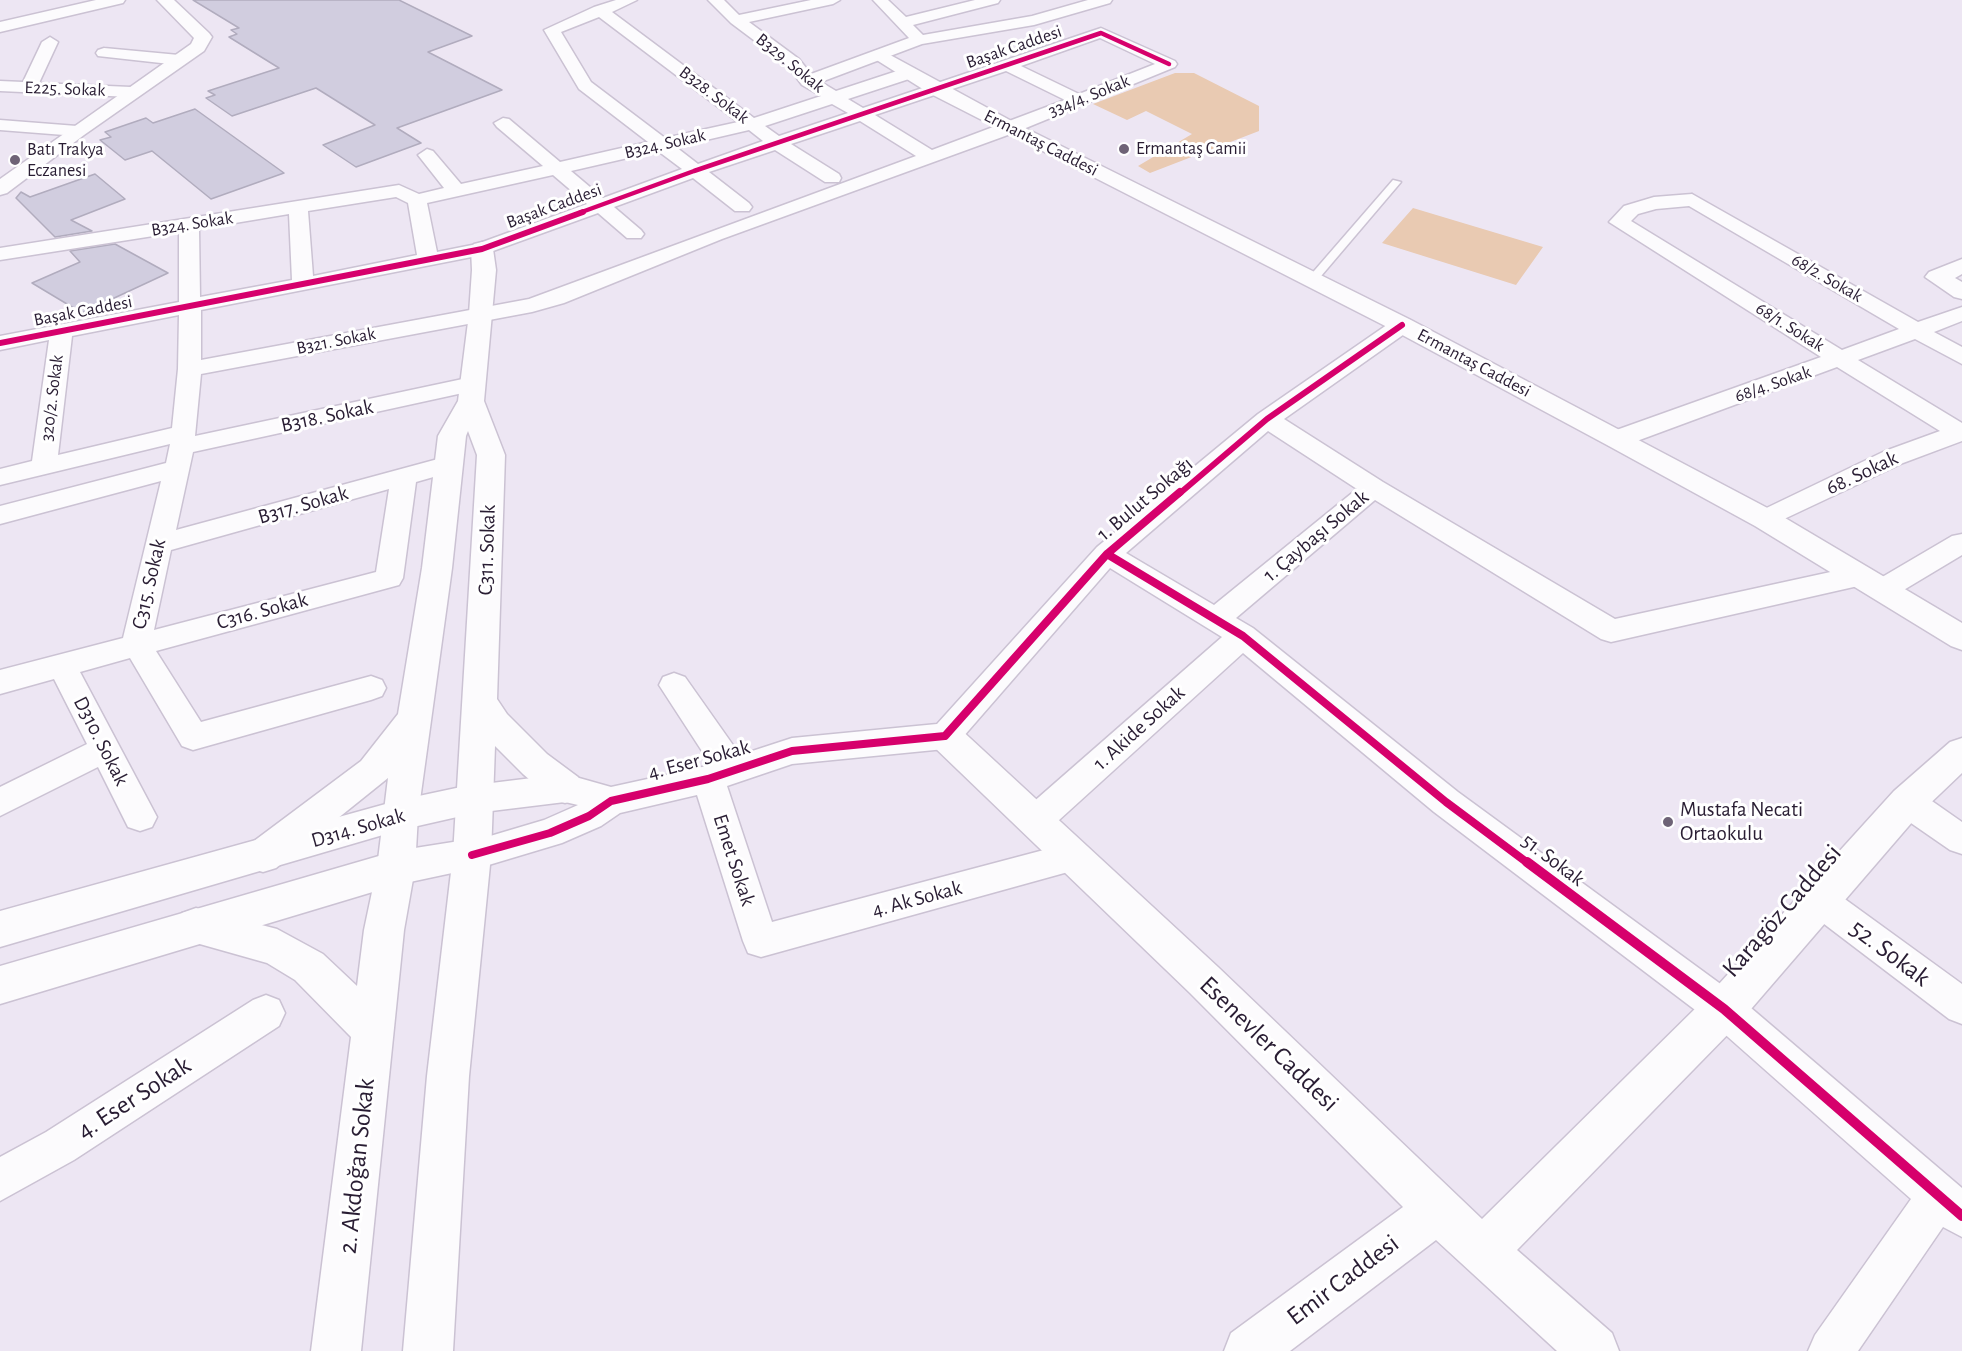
<!DOCTYPE html>
<meta charset="utf-8">
<style>
body{margin:0}
canvas{display:block;background:#ede6f3}
</style>
<canvas width="1962" height="1351"></canvas>
<script>
const g = document.querySelector('canvas').getContext('2d');
g.lineJoin = 'round';
function paint(path, color) { g.fillStyle = color; g.fill(path, 'evenodd'); }
const toPath = rows => new Path2D(rows.map(r => 'M' + r).join(''));
function stroke(path, color, width, dash) { g.strokeStyle = color; g.lineWidth = width; g.lineCap = dash ? 'butt' : 'round'; g.setLineDash(dash || []); g.stroke(path); }
function label(font, color, halo, rows, align = 'center') {
  g.font = font + ' "Alegreya Sans",sans-serif'; g.lineWidth = 6; g.setLineDash([]); g.textBaseline = 'middle'; g.strokeStyle = halo; g.fillStyle = color; for (const [text, x, y, turn = 0] of rows) {
    g.save(); g.translate(x, y); g.rotate((+turn || 0) * Math.PI / 180); g.textAlign = isNaN(turn) ? turn : align; if (halo) g.strokeText(text, 0, 0); g.fillText(text, 0, 0); g.restore();
  }
}
paint(toPath([
 [1175,73,1194,73,1259,106,1259,131,1150,173,1138,166,1192,134,1146,111,1127,120,1093,104],
 [1413,208,1543,247,1516,285,1382,243]
]), '#e9cab2');
const building = toPath([
 [193,0,399,0,472,36,428,52,502,90,397,128,421,143,356,167,323,145,375,125,316,88,232,116,206,98,215,95,208,91,279,68,229,37,237,34,231,30,239,28,193,0],
 [195,109,284,173,211,199,152,151,125,160,100,140,111,137,105,132,146,118,153,123,195,109],
 [95,174,125,199,71,220,92,231,55,237,16,198,21,192,30,197,95,174],
 [115,244,168,273,82,313,32,283,80,262,70,251,115,244]
]);
paint(building, '#d1cddf');
stroke(building, '#b1acbe', 1.5);
const service = toPath([
 [1393,180,1401,182,1316,282,1308,282,1308,278,1393,180]
]);
const minor = toPath([
 [616,0,637,0,612,12,754,118,821,96,802,85,787,65,731,23,708,0,724,0,739,15,811,0,840,0,833,4,749,22,799,59,811,74,909,38,873,0,888,0,906,17,975,0,1000,0,998,3,913,25,923,35,1032,16,1088,0,1112,0,1110,3,1034,25,922,44,821,82,836,91,903,69,915,69,917,73,915,77,848,99,863,108,1101,28,1175,61,1177,64,1175,67,1016,132,722,239,564,303,532,312,201,374,195,436,472,377,480,379,484,384,480,389,472,391,193,452,176,530,449,456,458,458,462,464,458,470,416,482,403,578,399,585,156,651,201,722,371,676,382,680,386,688,382,696,371,700,193,750,182,746,130,658,80,672,157,817,152,827,140,831,128,827,98,767,0,816,0,787,87,744,54,679,0,694,0,670,123,638,161,481,0,524,0,506,166,463,170,444,0,485,0,469,32,461,49,340,0,350,0,336,179,302,179,232,0,260,0,248,399,185,419,194,444,188,418,155,427,149,433,151,461,184,543,166,497,127,494,123,503,118,509,119,560,162,648,142,579,89,544,30,594,7,616,0],
 [599,17,738,122,665,138,591,82,561,32,599,17],
 [1100,38,1155,64,1079,94,1021,66,1100,38],
 [1006,71,1065,100,932,150,875,115,1006,71],
 [832,104,848,113,779,136,765,126,832,104],
 [860,121,916,156,529,299,201,360,201,310,482,255,598,213,627,238,641,238,644,234,641,230,614,207,693,178,735,211,749,211,752,207,749,203,709,172,775,150,825,182,839,182,841,178,839,174,791,144,860,121],
 [749,130,763,141,698,164,676,147,749,130],
 [658,151,682,169,603,198,571,171,658,151],
 [553,175,587,204,477,244,437,252,427,203,553,175],
 [396,197,408,203,417,255,313,276,308,211,396,197],
 [289,214,292,280,200,297,199,229,289,214],
 [179,315,178,369,172,428,58,455,72,336,179,315],
 [389,489,376,572,154,630,171,550,389,489],
 [50,37,58,42,39,83,131,87,139,92,131,97,0,91,0,81,23,82,42,42,50,37],
 [104,48,179,55,187,60,179,65,98,56,96,53,98,50,104,48],
 [0,120,77,126,86,131,77,136,0,130,0,120],
 [1692,194,1918,322,1962,307,1962,321,1934,332,1962,347,1962,364,1915,339,1858,360,1962,423,1962,441,1903,463,1765,528,1756,525,1752,519,1756,513,1885,451,1940,431,1837,367,1626,445,1617,447,1608,445,1605,439,1608,433,1821,357,1609,222,1624,206,1654,197,1692,194],
 [1689,206,1899,329,1842,350,1631,221,1638,214,1656,209,1689,206],
 [1402,318,1410,320,1413,325,1410,330,1284,419,1383,482,1615,619,1858,566,1868,569,1872,576,1868,583,1858,586,1611,642,1601,639,1375,500,1236,618,1253,628,1458,792,1737,996,1962,1188,1962,1237,1943,1227,1858,1351,1808,1351,1815,1335,1911,1199,1711,1022,1434,812,1243,653,1047,831,1035,835,1023,831,1018,821,1023,811,1222,637,1110,568,956,745,945,749,792,764,727,786,772,922,1074,842,1086,847,1091,857,1086,867,761,957,748,953,743,941,697,795,620,813,601,826,562,843,472,870,460,865,455,855,460,845,544,820,578,805,565,802,475,813,463,809,459,799,463,789,475,785,565,774,611,787,711,765,659,685,663,677,674,673,685,677,740,755,792,738,937,724,1097,547,1258,414,1394,320,1402,318],
 [1268,431,1357,489,1214,605,1126,553,1268,431],
 [1962,534,1962,555,1892,597,1882,600,1872,597,1868,590,1872,583,1952,536,1962,534],
 [1907,788,1919,792,1962,822,1962,854,1950,850,1895,812,1891,802,1895,792,1907,788],
 [1819,884,1831,889,1962,984,1962,1024,1949,1019,1807,911,1801,900,1807,889,1819,884],
 [266,995,279,1000,285,1013,279,1026,74,1160,0,1201,0,1157,46,1132,253,1000,266,995]
]);
const secondary = toPath([
 [96,0,125,0,123,3,0,32,0,22,96,0],
 [157,0,174,0,209,33,212,37,204,51,84,135,7,193,0,195,0,179,191,44,194,38,157,0],
 [881,50,1017,124,1411,320,1775,512,1962,623,1962,650,1951,646,1755,526,1607,445,1393,330,929,93,875,59,872,55,875,51,881,50],
 [1962,259,1962,274,1955,278,1962,282,1962,299,1954,297,1925,277,1929,272,1962,259],
 [945,722,957,726,1218,967,1482,1219,1709,995,1894,791,1950,742,1962,738,1962,773,1920,813,1739,1023,1517,1250,1612,1333,1619,1351,1557,1351,1436,1240,1290,1351,1224,1351,1231,1333,1403,1207,1190,993,933,746,928,736,933,726,945,722],
 [475,784,488,788,493,799,488,810,400,830,0,947,0,911,400,800,475,784],
 [472,839,485,844,491,855,485,866,396,885,0,1004,0,966,396,851,472,839]
]);
const primary = toPath([
 [482,242,490,244,493,249,496,270,484,401,505,455,497,699,507,714,547,754,578,777,583,788,578,799,565,803,552,799,523,774,495,746,491,855,469,1076,453,1351,403,1351,427,1076,453,855,477,455,468,431,466,436,452,568,418,815,415,868,404,930,361,1351,311,1351,351,1037,295,980,267,963,182,939,176,926,182,913,196,908,277,929,323,954,357,986,364,930,377,868,388,778,276,868,263,872,250,868,244,856,250,844,361,761,398,714,422,568,438,436,458,401,469,314,472,270,471,249,474,244,482,242]
]);
stroke(service, '#cbc2d3', 3);
stroke(minor, '#cbc2d3', 3);
stroke(secondary, '#cbc2d3', 3);
stroke(primary, '#cbc2d3', 3);
paint(service, '#fcfbfd');
paint(minor, '#fcfbfd');
paint(secondary, '#fcfbfd');
paint(primary, '#fcfbfd');
stroke(toPath([
 [579,213,694,171,1101,33,1169,64]
]), '#d6006c', 4.5);
stroke(toPath([
 [0,343,482,249,583,212],
 [1179,494,1267,419,1402,325]
]), '#d6006c', 6);
stroke(toPath([
 [1107,554,1243,636,1446,802,1529,864],
 [472,855,550,833,589,816,611,801,708,779,792,751,945,736,1107,554,1180,492]
]), '#d6006c', 8);
stroke(toPath([
 [1527,862,1724,1009,1962,1216]
]), '#d6006c', 10);
for (const [x, y, r, color] of [
 [1124,149,6,"#6e6376"],
 [15,160,6,"#6e6376"],
 [1668,822,6,"#6e6376"]
]) { const dot = new Path2D(); dot.arc(x, y, r, 0, 2 * Math.PI); g.fillStyle = color; g.fill(dot); stroke(dot, '#fff', 2); }
label('18px', '#291d33', '#fff', [
 ["Başak Caddesi",1014,47,-19],
 ["B329. Sokak",790,63,39],
 ["E225. Sokak",65,89,2],
 ["B328. Sokak",714,95,37],
 ["334/4. Sokak",1089,96,-22],
 ["Ermantaş Caddesi",1041,143,27],
 ["B324. Sokak",665,144,-13],
 ["Başak Caddesi",554,206,-20],
 ["B324. Sokak",192,224,-9],
 ["68/2. Sokak",1827,278,30],
 ["Başak Caddesi",83,311,-11],
 ["68/1. Sokak",1790,327,32],
 ["B321. Sokak",336,341,-11],
 ["Ermantaş Caddesi",1474,363,28],
 ["68/4. Sokak",1773,384,-19],
 ["320/2. Sokak",52,398,-83]
]);
label('18px', '#291d33', '#fff', [
 ["Ermantaş Camii",1136,149],
 ["Batı Trakya",27,150],
 ["Eczanesi",27,171]
], 'left');
label('21px', '#291d33', '#fff', [
 ["B318. Sokak",327,416,-12],
 ["68. Sokak",1862,473,-25],
 ["1. Bulut Sokağı",1145,499,-40],
 ["B317. Sokak",303,505,-16],
 ["1. Çaybaşı Sokak",1316,536,-40],
 ["C311. Sokak",487,550,-88],
 ["C315. Sokak",149,584,-77],
 ["C316. Sokak",262,611,-15],
 ["1. Akide Sokak",1139,728,-42],
 ["D310. Sokak",101,741,63],
 ["4. Eser Sokak",699,760,-15],
 ["D314. Sokak",358,828,-16],
 ["Emet Sokak",734,860,72],
 ["51. Sokak",1553,860,37],
 ["4. Ak Sokak",917,899,-15]
]);
label('21px', '#291d33', '#fff', [
 ["Mustafa Necati",1680,810],
 ["Ortaokulu",1680,834]
], 'left');
label('26px', '#291d33', '#fff', [
 ["Karagöz Caddesi",1782,911,-49],
 ["52. Sokak",1890,953,37],
 ["Esenevler Caddesi",1269,1044,44],
 ["4. Eser Sokak",134,1098,-33],
 ["2. Akdoğan Sokak",357,1166,-84],
 ["Emir Caddesi",1343,1280,-37]
]);
</script>
